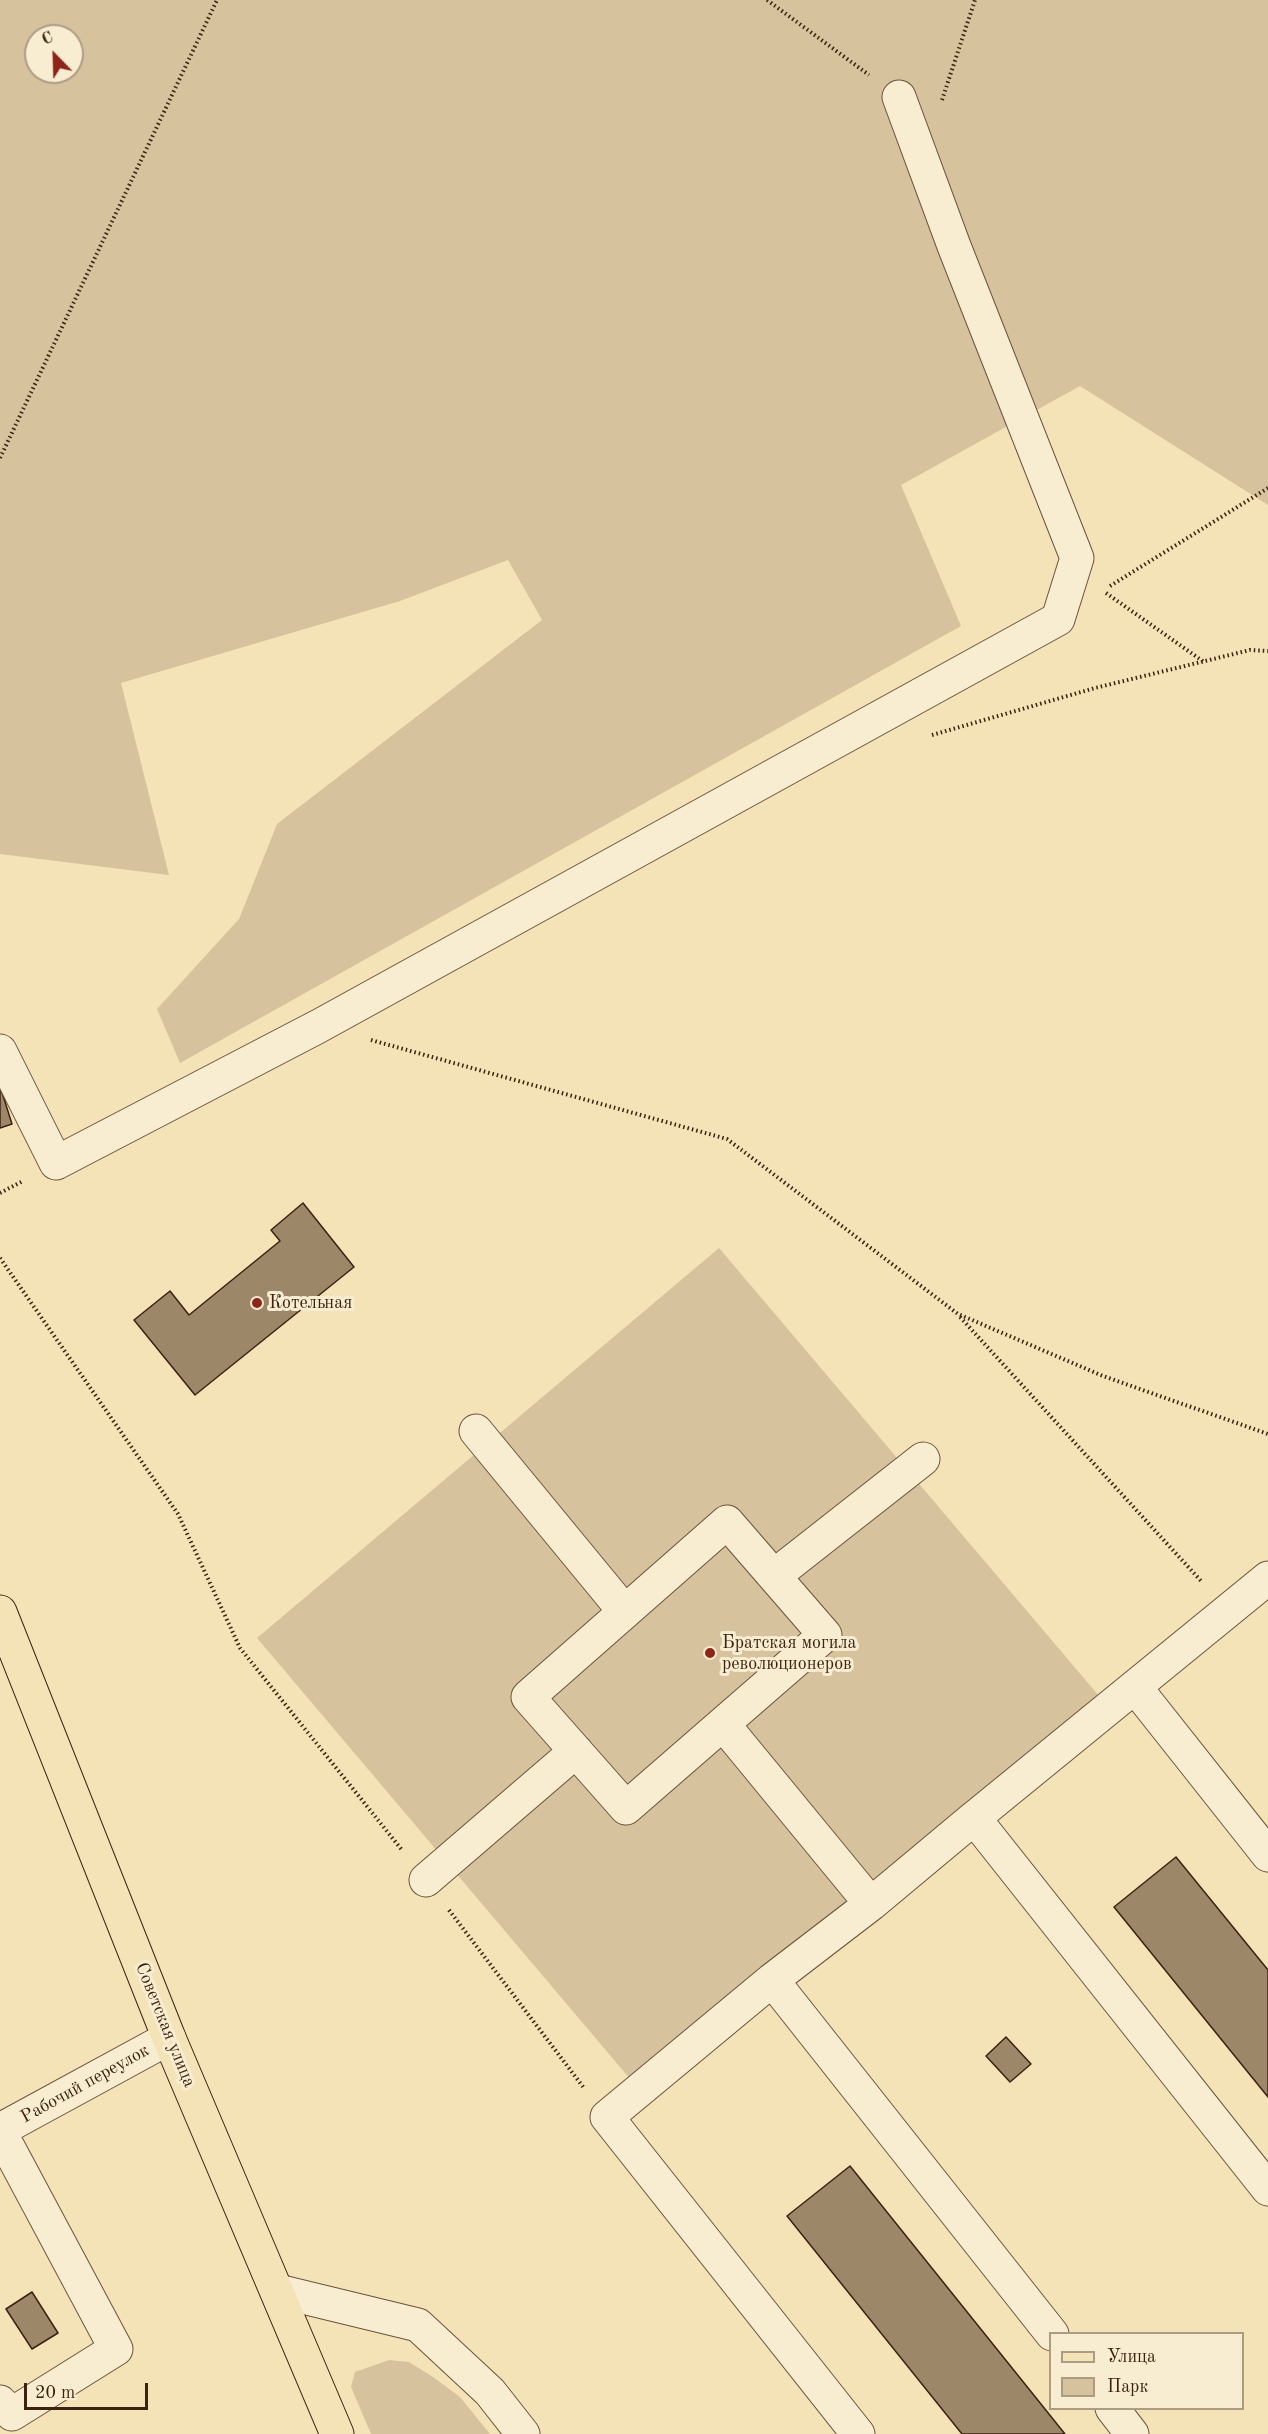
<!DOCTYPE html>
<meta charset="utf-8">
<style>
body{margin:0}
#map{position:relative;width:1268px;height:2434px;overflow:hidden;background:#f5e3b8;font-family:"Old Standard TT",serif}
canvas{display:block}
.legend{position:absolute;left:1049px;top:2332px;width:195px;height:78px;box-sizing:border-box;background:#f8edd1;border:2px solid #ad9c84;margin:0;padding:8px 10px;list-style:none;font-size:18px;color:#3c2311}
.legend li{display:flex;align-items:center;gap:12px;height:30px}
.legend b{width:30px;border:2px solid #ad9c84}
.north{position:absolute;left:24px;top:24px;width:60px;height:60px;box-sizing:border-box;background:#f8edd1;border:2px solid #ad9c84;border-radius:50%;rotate:337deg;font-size:16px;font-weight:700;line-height:24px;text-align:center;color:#3c2311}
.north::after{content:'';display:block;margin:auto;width:21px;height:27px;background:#8f2418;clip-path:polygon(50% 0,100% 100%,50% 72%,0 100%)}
.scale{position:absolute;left:24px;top:2383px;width:124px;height:27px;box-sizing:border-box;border:3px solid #3c2311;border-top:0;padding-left:8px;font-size:18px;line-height:21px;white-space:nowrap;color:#3c2311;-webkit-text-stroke:4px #f8edd1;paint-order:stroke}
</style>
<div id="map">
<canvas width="1268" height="2434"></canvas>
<ul class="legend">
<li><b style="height:8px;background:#f5e3b8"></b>Улица</li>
<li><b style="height:16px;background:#d6c29c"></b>Парк</li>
</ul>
<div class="north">С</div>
<div class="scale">20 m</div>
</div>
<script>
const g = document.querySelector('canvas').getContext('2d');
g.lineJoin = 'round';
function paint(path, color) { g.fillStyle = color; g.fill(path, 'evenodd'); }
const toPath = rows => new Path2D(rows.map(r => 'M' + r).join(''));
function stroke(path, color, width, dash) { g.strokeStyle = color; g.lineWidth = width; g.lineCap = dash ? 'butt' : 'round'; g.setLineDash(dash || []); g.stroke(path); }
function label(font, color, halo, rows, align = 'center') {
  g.font = font + ' "Old Standard TT",serif'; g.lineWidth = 6; g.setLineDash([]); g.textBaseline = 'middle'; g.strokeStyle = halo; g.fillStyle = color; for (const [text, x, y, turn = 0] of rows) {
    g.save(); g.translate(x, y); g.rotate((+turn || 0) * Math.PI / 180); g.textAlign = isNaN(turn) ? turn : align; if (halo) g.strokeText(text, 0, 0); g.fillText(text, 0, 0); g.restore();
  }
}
paint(toPath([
 [0,0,1268,0,1268,505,1080,386,901,485,961,626,180,1063,157,1009,239,919,277,824,542,620,508,560,400,601,121,683,169,875,0,854],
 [36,36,72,36,72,72,36,72],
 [719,1248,1105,1703,642,2093,257,1638],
 [389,2360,409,2362,433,2377,460,2397,490,2434,371,2434,351,2387,355,2372]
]), '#d6c29c');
const building = toPath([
 [0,1086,12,1124,0,1128,0,1086],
 [303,1203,354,1267,195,1395,134,1320,170,1291,189,1315,280,1241,271,1230,303,1203],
 [1176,1857,1268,1970,1268,2097,1114,1907,1176,1857],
 [1006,2037,1031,2064,1010,2082,986,2056,1006,2037],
 [850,2166,1065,2434,962,2434,787,2216,850,2166],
 [32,2292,58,2333,32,2349,6,2309,32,2292]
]);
paint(building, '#9c8768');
stroke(building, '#3c2311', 1.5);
const minor = toPath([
 [0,1051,56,1163,319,1026,1058,619,1077,558,954,246,899,97],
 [476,1431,625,1612],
 [727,1522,825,1635,626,1808,528,1697,727,1522],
 [774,1576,923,1459],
 [1268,1578,974,1818,1268,2189],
 [1135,1687,1268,1855],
 [723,1724,871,1904],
 [426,1880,576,1751],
 [772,1980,871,1904,974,1818],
 [0,2130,169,2038],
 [0,2132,116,2349,12,2414,0,2402],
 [278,2291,418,2325,490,2392,523,2434],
 [1112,2408,1132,2434],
 [858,2434,607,2117,772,1980,1052,2334]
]);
const major = toPath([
 [0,1612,169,2038,337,2434]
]);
stroke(minor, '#6a533b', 35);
stroke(major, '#3c2311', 35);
stroke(toPath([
 [767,0,869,75],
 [942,100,975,0],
 [0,458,217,0],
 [1110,586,1268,488],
 [1106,593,1204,662],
 [932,735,1095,688,1250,650,1268,651],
 [371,1040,727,1139,958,1314,1103,1376,1268,1434],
 [0,1193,23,1181],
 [0,1258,178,1514,240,1648,402,1850],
 [960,1317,1202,1582],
 [449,1910,584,2088]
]), '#3c2311', 4, [1.5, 3]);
stroke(minor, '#f8edd1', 33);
stroke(major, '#f5e3b8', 33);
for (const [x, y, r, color] of [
 [257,1303,6,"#8f2418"],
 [710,1653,6,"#8f2418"]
]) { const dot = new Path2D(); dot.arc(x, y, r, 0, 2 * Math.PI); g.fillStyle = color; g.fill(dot); stroke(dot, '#f8edd1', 2); }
label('18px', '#3c2311', '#f8edd1', [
 ["Котельная",269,1303],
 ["Братская могила",722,1643],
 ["революционеров",722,1664]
], 'left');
label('18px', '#3c2311', '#f8edd1', [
 ["Советская улица",165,2025,68],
 ["Рабочий переулок",85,2084,-29]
]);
</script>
